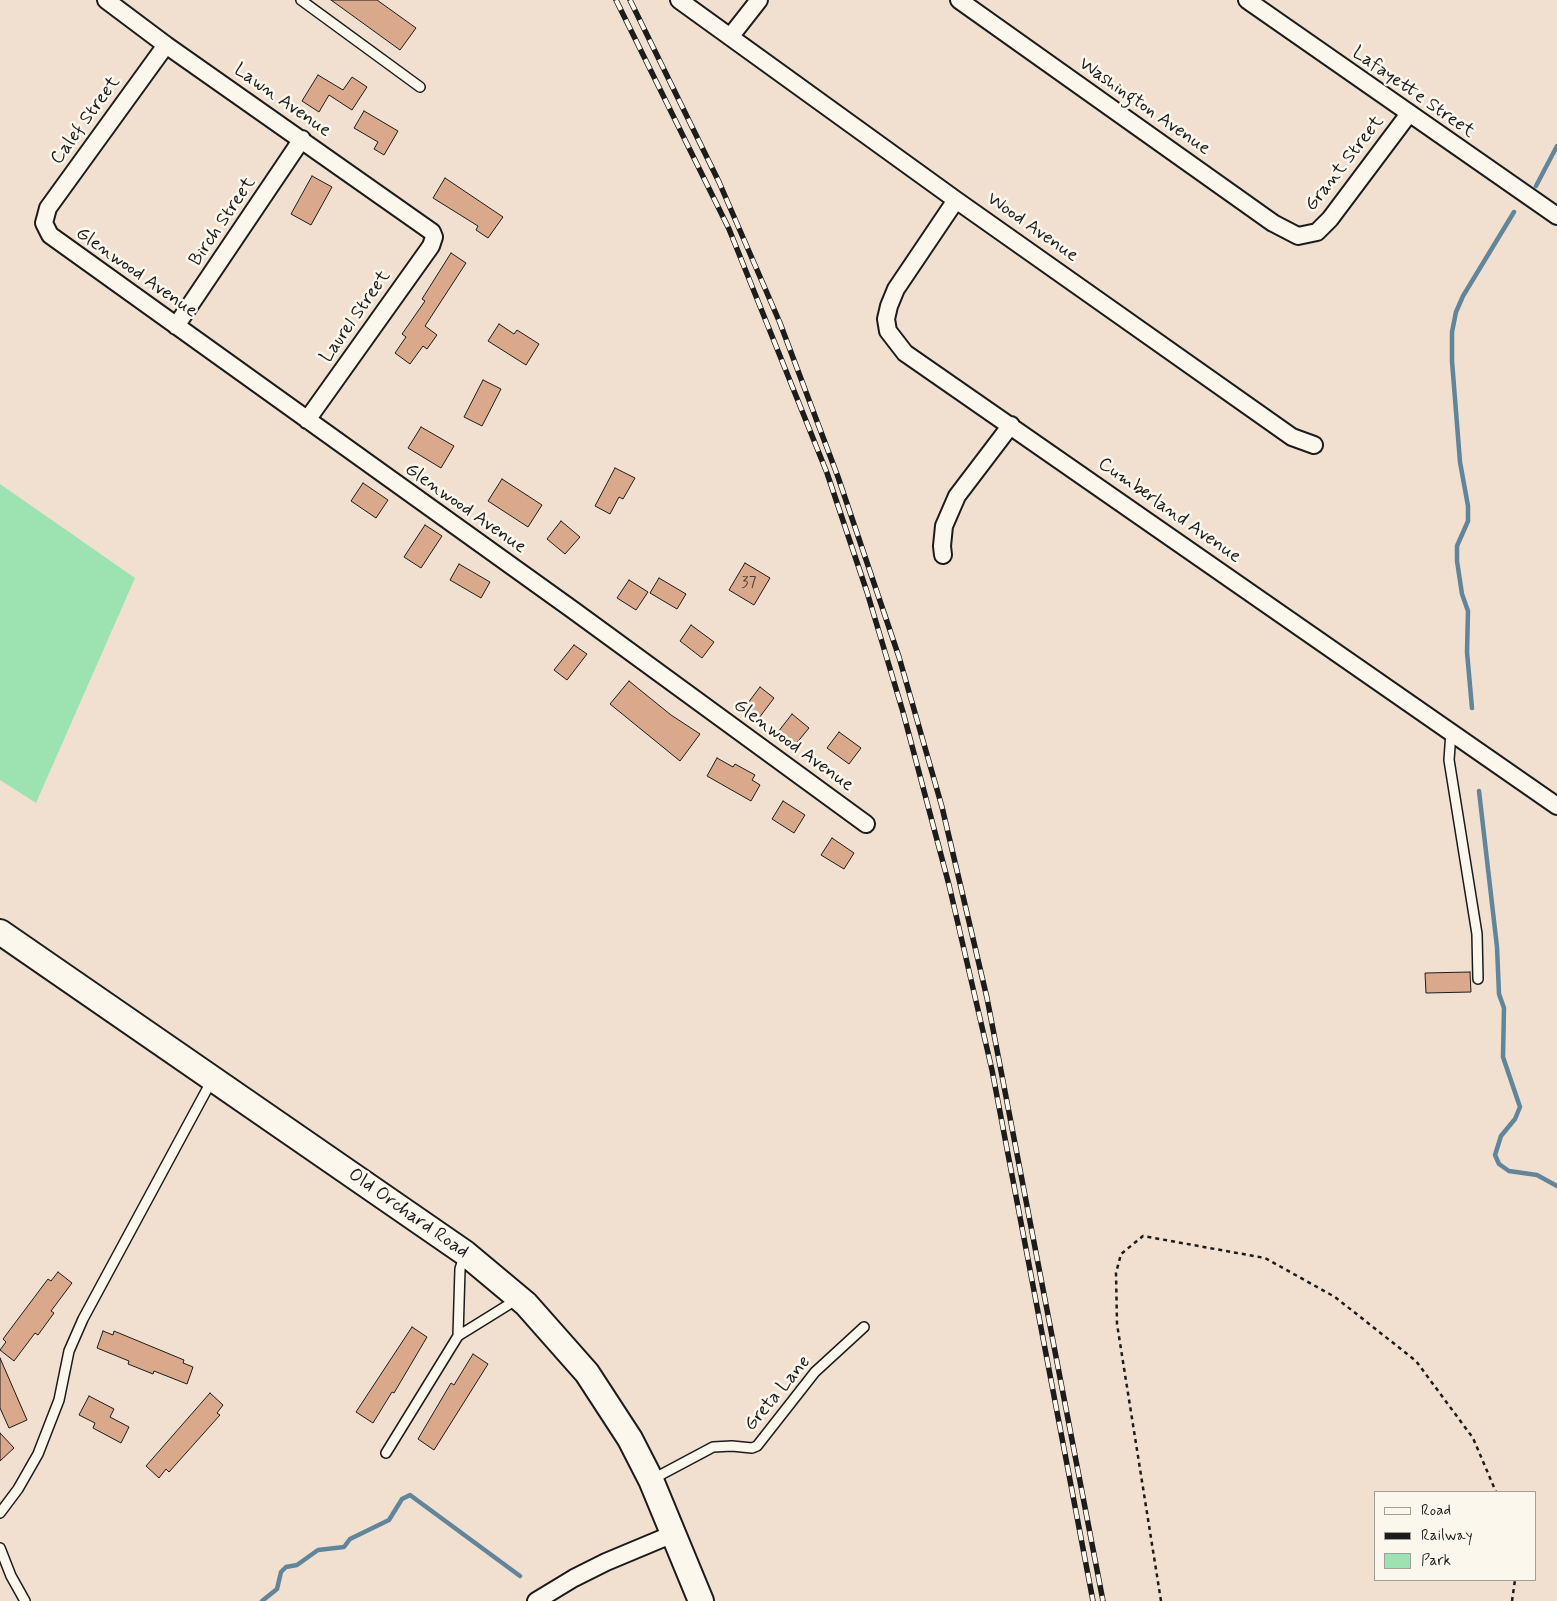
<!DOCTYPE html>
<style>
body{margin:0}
#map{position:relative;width:1557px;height:1601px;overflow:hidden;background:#f1e0cf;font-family:Mynerve,sans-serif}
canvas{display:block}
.legend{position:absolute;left:1374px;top:1491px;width:162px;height:90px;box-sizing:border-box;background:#fbf7ec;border:1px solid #a29f99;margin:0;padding:6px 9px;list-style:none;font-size:15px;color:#1c1c1c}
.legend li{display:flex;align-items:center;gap:10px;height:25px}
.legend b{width:25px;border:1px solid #a29f99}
</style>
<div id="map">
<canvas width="1557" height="1601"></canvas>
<ul class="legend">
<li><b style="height:6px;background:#fbf7ec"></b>Road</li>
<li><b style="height:6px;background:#1c1c1c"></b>Railway</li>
<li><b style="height:14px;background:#9ce3b1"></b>Park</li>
</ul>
</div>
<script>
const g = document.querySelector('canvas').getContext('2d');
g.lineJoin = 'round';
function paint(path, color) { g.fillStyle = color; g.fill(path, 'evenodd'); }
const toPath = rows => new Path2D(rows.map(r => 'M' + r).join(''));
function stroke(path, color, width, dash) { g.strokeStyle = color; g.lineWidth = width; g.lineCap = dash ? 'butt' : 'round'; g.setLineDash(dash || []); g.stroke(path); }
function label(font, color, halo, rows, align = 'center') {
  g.font = font + ' Mynerve,sans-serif'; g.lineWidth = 5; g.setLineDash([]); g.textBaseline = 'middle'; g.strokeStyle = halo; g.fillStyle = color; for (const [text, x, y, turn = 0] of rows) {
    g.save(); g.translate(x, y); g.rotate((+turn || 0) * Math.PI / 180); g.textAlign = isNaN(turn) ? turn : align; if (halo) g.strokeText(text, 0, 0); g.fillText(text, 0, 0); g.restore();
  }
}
paint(toPath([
 [0,484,135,578,36,803,0,780]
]), '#9ce3b1');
stroke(toPath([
 [1536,186,1557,146],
 [1472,708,1467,652,1468,611,1462,594,1457,561,1457,546,1468,521,1468,506,1460,462,1452,361,1452,332,1456,312,1463,296,1514,212],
 [1479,791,1497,947,1499,994,1504,1008,1503,1057,1520,1107,1515,1119,1501,1136,1495,1155,1499,1164,1509,1171,1537,1175,1557,1186],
 [262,1601,277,1589,281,1572,286,1567,297,1565,318,1550,344,1547,350,1539,389,1520,402,1499,410,1495,520,1576]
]), '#61859b', 4.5);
const building = toPath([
 [331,0,377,0,416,28,400,50,331,0],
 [318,75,343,90,352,77,367,87,352,110,329,95,319,112,302,101,318,75],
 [364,111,398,131,384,155,374,149,378,142,354,128,364,111],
 [312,176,332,187,311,225,291,214,312,176],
 [445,178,503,217,488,238,476,230,478,226,433,198,445,178],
 [451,253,466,263,425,326,437,335,427,349,423,346,410,364,395,353,406,337,402,334,425,301,422,299,451,253],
 [499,324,514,334,517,330,539,344,526,365,488,341,499,324],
 [483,380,501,389,482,426,464,417,483,380],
 [421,427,454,446,441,468,408,448,421,427],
 [615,468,635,478,623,499,619,497,610,514,595,506,615,468],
 [502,479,542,505,528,527,488,501,502,479],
 [363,483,388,500,376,518,351,501,363,483],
 [561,521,580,537,565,554,547,539,561,521],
 [425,525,442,536,421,568,404,557,425,525],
 [745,563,770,578,754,605,729,590,745,563],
 [459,564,490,582,481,598,450,580,459,564],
 [659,578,686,594,677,609,650,593,659,578],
 [629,580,648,592,636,610,617,598,629,580],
 [691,625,714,642,702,658,680,641,691,625],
 [574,645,587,654,567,680,554,670,574,645],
 [629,681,671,715,700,734,680,761,610,704,629,681],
 [760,687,774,698,756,722,742,711,760,687],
 [792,714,809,728,795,745,778,732,792,714],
 [839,732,861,748,849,764,827,748,839,732],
 [717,758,733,767,735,764,755,775,752,780,760,785,751,801,707,776,717,758],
 [783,801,805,815,794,833,772,819,783,801],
 [832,838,854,853,844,869,821,855,832,838],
 [1470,972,1471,992,1426,993,1425,973,1470,972],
 [58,1272,72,1283,51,1311,54,1313,38,1335,35,1333,14,1361,0,1350,6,1342,3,1339,48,1279,51,1281,58,1272],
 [412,1327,427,1337,394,1393,392,1392,373,1423,356,1412,412,1327],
 [103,1331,113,1335,114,1331,184,1360,183,1363,193,1367,187,1384,154,1371,153,1374,128,1364,129,1361,97,1348,103,1331],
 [473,1354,488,1364,434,1450,418,1439,451,1383,454,1385,473,1354],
 [0,1358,27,1420,9,1428,0,1408,0,1358],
 [210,1393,223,1405,217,1413,220,1415,169,1472,166,1469,159,1478,146,1466,210,1393],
 [89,1396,114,1409,110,1417,129,1427,121,1443,93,1428,95,1423,79,1415,89,1396],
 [0,1433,14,1448,0,1461,0,1433]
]);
paint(building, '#daa98c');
stroke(building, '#1c1c1c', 1);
const lane = toPath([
 [301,0,420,87],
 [1451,732,1449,760,1477,934,1478,979],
 [458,1336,508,1305,515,1298],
 [386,1453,458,1336,460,1269,464,1256],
 [651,1480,713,1447,732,1446,752,1448,757,1446,815,1372,864,1327],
 [0,1513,18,1489,38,1454,59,1400,69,1351,83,1319,212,1080],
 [0,1548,11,1576,25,1601]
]);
const street = toPath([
 [106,0,166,45,432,232,434,237,431,246,307,420],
 [679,0,956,200,1292,437,1314,445],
 [959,0,1273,223,1298,236,1317,232,1330,219,1408,115],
 [1247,0,1557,216],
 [730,37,759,0],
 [166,45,48,208,44,223,50,235,573,610,866,824],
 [956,200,896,289,889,306,886,319,888,331,905,353,1557,806],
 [176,326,302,139],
 [943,555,942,546,944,526,957,496,1011,425],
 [536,1601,574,1578,606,1562,673,1534]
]);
const secondary = toPath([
 [0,932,465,1253,526,1304,587,1373,630,1439,651,1480,701,1601]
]);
stroke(lane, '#1c1c1c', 12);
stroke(street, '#1c1c1c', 20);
stroke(secondary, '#1c1c1c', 28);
stroke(toPath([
 [1161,1601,1117,1324,1116,1273,1121,1254,1143,1236,1265,1258,1335,1297,1416,1361,1473,1438,1496,1492],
 [1512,1601,1515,1580]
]), '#1c1c1c', 2.5, [4, 4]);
stroke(lane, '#fbf7ec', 9);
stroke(street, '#fbf7ec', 16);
stroke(secondary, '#fbf7ec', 24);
const rail = toPath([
 [616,0,729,229,827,473,867,592,903,712,949,885,992,1070,1093,1601],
 [630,0,719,182,780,323,838,477,899,657,942,807,987,998,1103,1601]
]);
stroke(rail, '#1c1c1c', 5.5);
stroke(rail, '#fbf7ec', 4, [11]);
label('16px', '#4c3f38', null, [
 ["37",749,584]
]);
label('19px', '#1c1c1c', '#fbf7ec', [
 ["Lafayette Street",1413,93,35],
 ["Lawn Avenue",282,101,35],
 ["Washington Avenue",1144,107,35],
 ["Calef Street",86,121,-54],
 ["Grant Street",1345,164,-52],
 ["Birch Street",223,222,-56],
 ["Wood Avenue",1032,228,35],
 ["Glenwood Avenue",136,273,35],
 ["Laurel Street",356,317,-55],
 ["Glenwood Avenue",465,509,35],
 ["Cumberland Avenue",1169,511,35],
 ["Glenwood Avenue",793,746,36],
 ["Old Orchard Road",408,1214,35],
 ["Greta Lane",778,1394,-50]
]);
</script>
